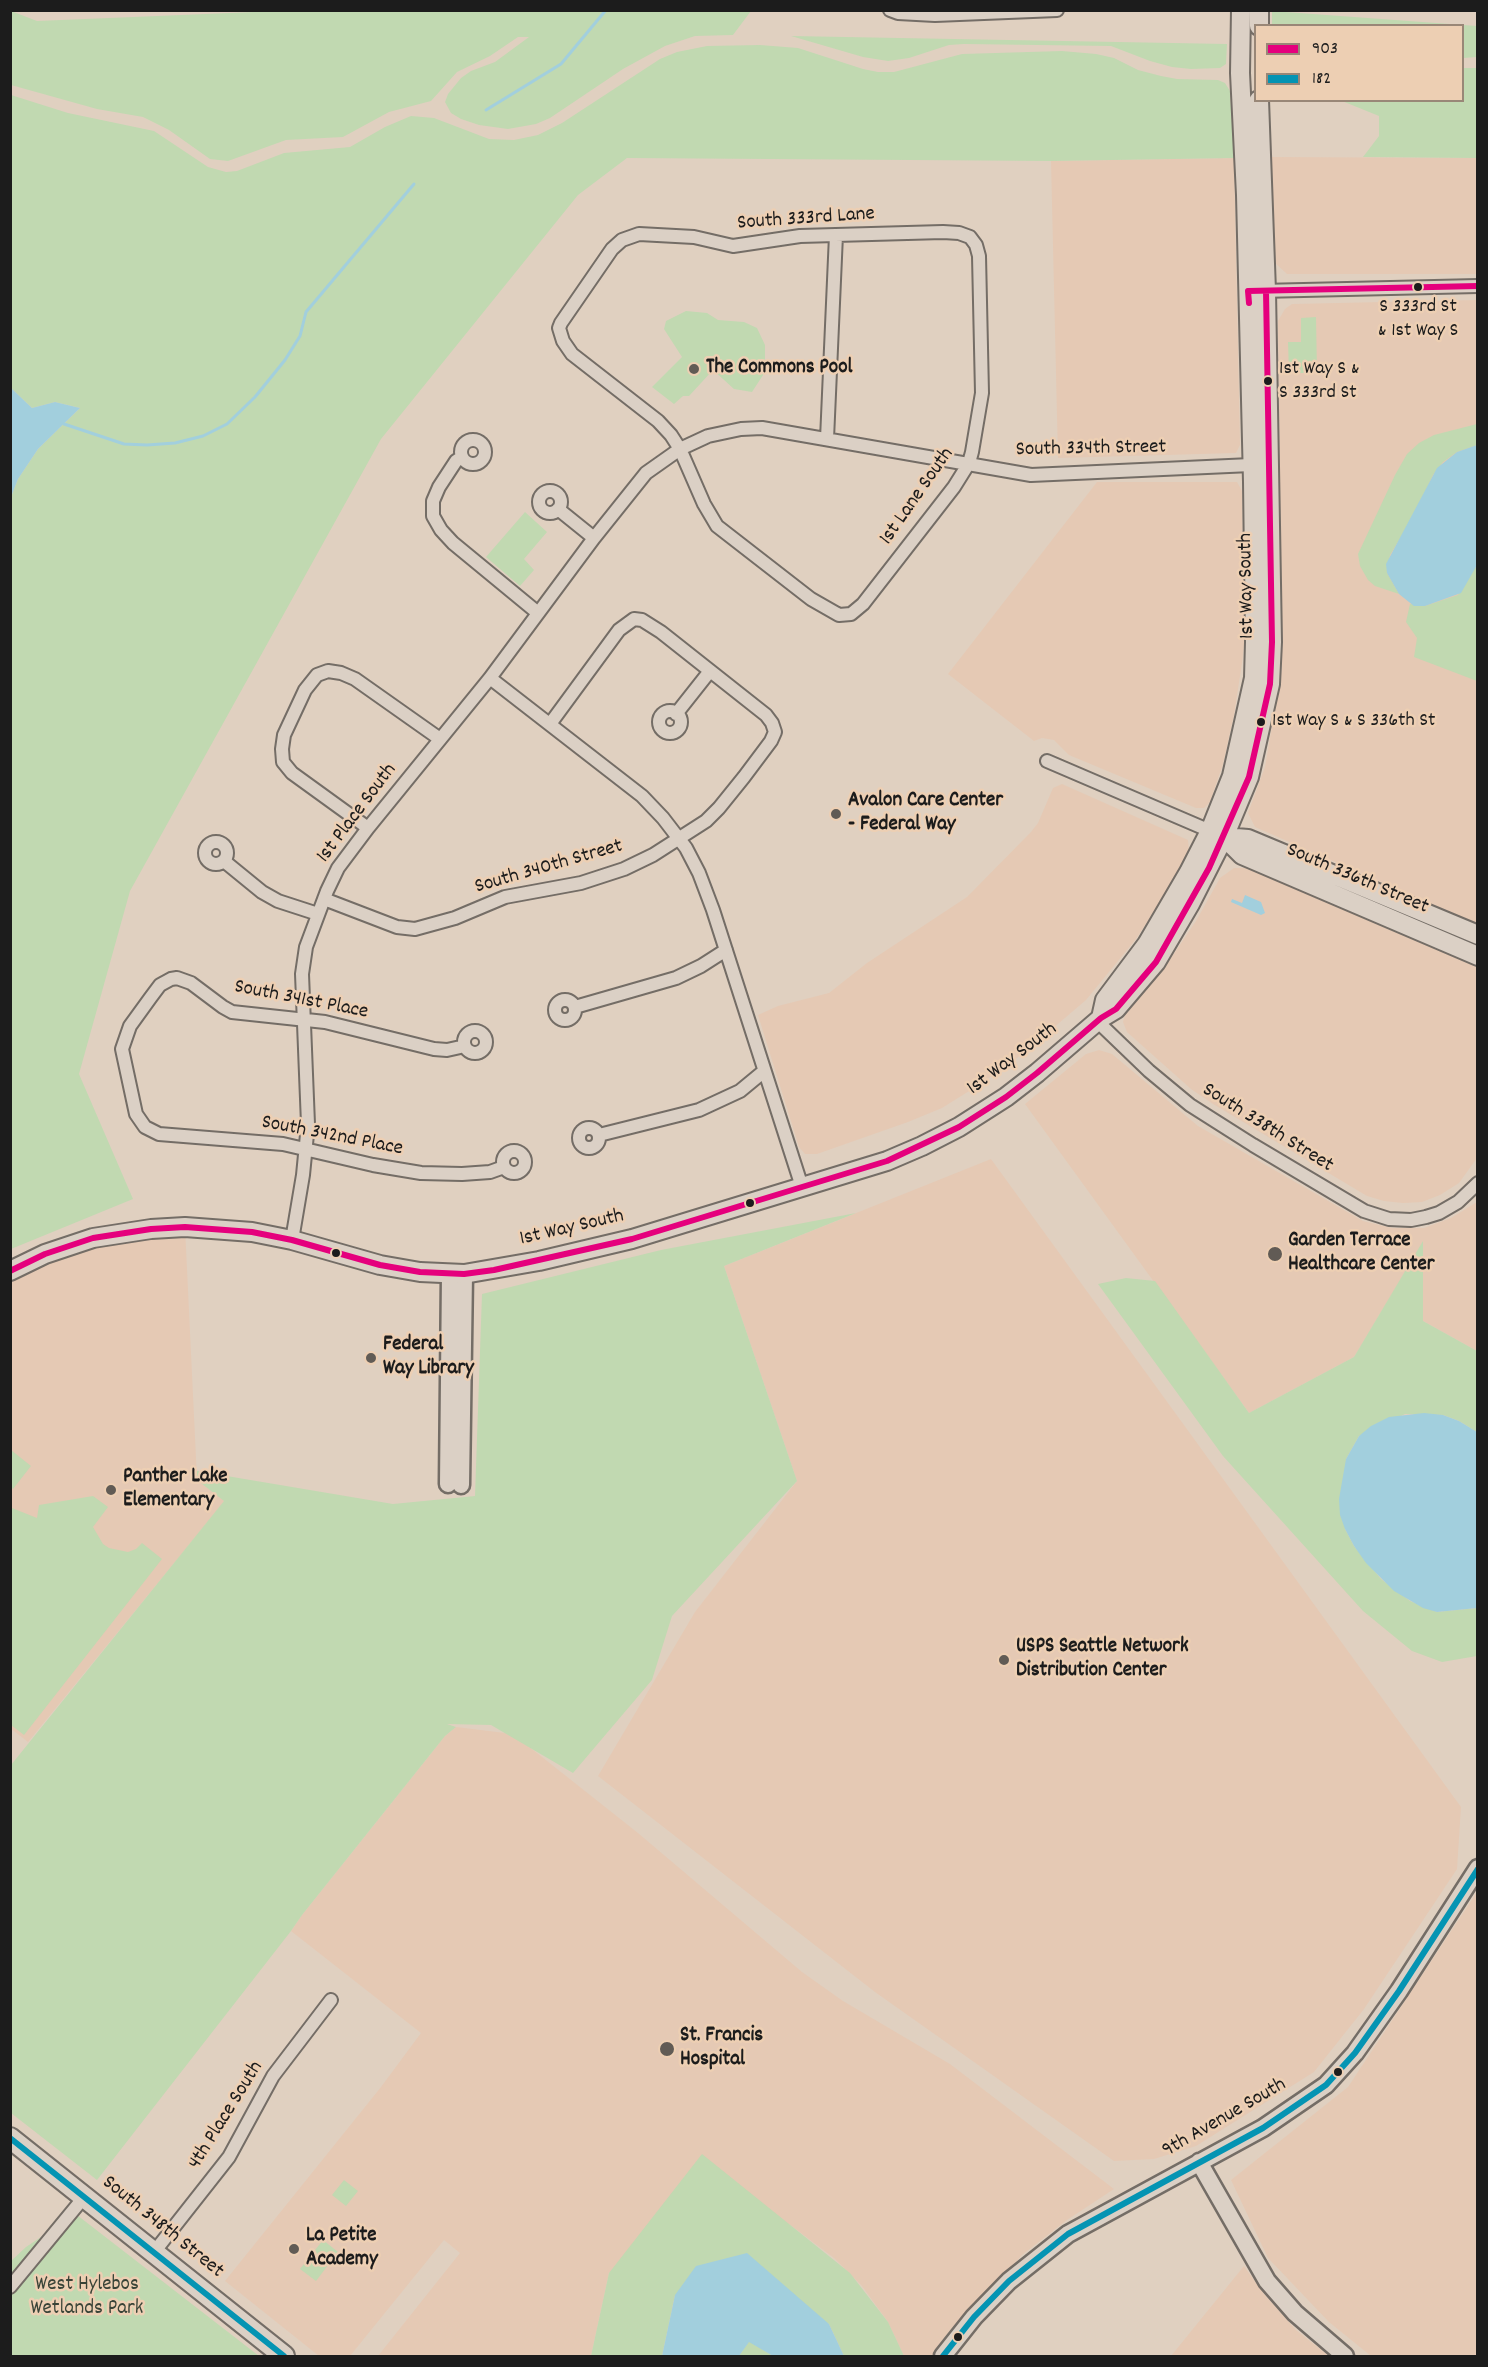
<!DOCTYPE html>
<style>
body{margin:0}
#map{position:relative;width:1488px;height:2367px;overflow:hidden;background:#e0d0c0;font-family:Dekko,sans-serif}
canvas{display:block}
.frame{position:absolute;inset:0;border:12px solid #1c1c1c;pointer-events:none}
.legend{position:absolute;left:1254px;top:24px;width:210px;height:78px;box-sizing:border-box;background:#edcfb3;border:2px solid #998777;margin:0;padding:8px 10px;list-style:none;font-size:18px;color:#1c1c1c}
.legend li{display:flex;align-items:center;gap:12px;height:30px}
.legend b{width:30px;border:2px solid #998777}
</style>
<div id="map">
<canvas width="1488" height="2367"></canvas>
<div class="frame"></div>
<ul class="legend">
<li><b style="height:8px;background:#e5007d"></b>903</li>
<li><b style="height:8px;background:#0494b3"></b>182</li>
</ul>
</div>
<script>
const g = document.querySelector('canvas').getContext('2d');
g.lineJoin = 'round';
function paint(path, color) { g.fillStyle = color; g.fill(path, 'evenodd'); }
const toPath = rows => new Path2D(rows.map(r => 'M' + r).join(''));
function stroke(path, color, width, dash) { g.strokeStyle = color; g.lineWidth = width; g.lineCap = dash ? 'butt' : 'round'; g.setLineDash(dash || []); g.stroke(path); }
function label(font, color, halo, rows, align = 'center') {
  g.font = font + ' Dekko,sans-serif'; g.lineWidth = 5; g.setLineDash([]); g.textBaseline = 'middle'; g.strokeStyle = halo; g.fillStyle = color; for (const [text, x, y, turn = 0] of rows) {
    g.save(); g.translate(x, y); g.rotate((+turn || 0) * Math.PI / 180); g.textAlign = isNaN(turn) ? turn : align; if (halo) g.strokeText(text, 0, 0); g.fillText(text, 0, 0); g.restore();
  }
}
paint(toPath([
 [1269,157,1477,158,1477,274,1287,274,1273,261],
 [1234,158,1240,445,1236,453,1058,458,1051,161],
 [1477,300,1477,924,1255,827,1248,813,1265,767,1282,668,1278,321,1285,309,1292,304],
 [1097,482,1237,482,1242,491,1244,644,1242,663,1234,715,1223,764,1210,802,1204,808,1196,808,1069,755,1054,740,1042,738,1034,741,948,674],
 [1062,784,1188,840,1189,850,1169,889,1136,939,1086,1000,1024,1053,982,1083,942,1108,908,1122,817,1154,805,1154,799,1147,758,1015,778,1006,829,993,867,963,967,897,1031,832,1038,823,1053,788],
 [1234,868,1246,868,1477,967,1477,1158,1459,1183,1440,1195,1422,1202,1403,1203,1384,1201,1367,1196,1213,1104,1191,1089,1127,1032,1123,1022,1125,1015,1173,955,1196,921,1220,878],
 [1099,1050,1112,1054,1198,1126,1363,1221,1392,1228,1424,1228,1451,1218,1477,1202,1477,1351,1423,1321,1423,1243,1354,1357,1249,1413,1025,1104,1086,1054],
 [991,1159,1461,1807,1457,1869,1364,2009,1314,2072,1196,2146,1154,2159,1114,2161,875,1992,598,1776,695,1612,797,1481,724,1266],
 [185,1227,197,1479,225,1501,28,1742,10,1728,10,1271,45,1254],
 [456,1727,513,1734,638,1833,802,1972,843,2001,950,2064,1114,2189,1067,2220,1022,2255,934,2356,904,2356,888,2322,862,2286,834,2258,789,2224,609,2273,591,2356,378,2356,460,2253,444,2240,350,2356,319,2356,225,2281,381,2087,421,2033,291,1931,302,1915,445,1736],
 [1477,1892,1477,2356,1371,2356,1329,2322,1268,2258,1231,2180,1348,2087],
 [1244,2266,1264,2294,1296,2330,1329,2356,1171,2356]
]), '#e5c9b4');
paint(toPath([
 [301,10,751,10,751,11,733,35,695,36,665,46,623,69,550,118,536,124,508,129,479,125,461,119,451,113,445,102,448,94,461,78,471,71,495,62,529,37,518,37,490,56,457,72,431,101,389,112,343,137,286,140,228,161,210,159,169,130,143,117,97,109,11,85,11,11,37,21],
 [1272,11,1477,26,1477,57,1463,58,1462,26,1272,25],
 [791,36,1227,44,1226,64,1220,68,1191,69,1172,67,1150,61,1111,46,964,44,949,45,909,58,888,61,863,57],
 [760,45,798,48,863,69,878,72,894,72,962,54,1062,51,1096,54,1114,58,1138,70,1161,76,1177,79,1218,80,1225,83,1230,91,1234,158,1051,161,627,158,578,195,381,439,130,891,79,1074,133,1199,11,1249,11,497,18,479,38,449,80,408,55,402,32,408,11,388,11,95,68,113,154,131,208,167,226,172,237,171,284,153,350,147,385,127,411,116,434,118,489,139,514,140,538,135,562,123,660,59,677,52,707,46],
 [1463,68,1477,68,1477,158,1363,157,1379,136,1379,116,1342,101,1462,100],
 [686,311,707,313,718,320,744,322,757,328,765,345,765,372,752,392,734,389,713,370,689,396,683,396,674,404,652,387,682,357,664,329,666,321],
 [1316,317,1317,373,1289,373,1288,342,1301,342,1301,318],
 [1477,424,1477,445,1457,452,1443,462,1433,475,1413,517,1390,555,1387,573,1399,594,1375,586,1368,580,1360,566,1358,554,1395,475,1407,454,1419,443,1434,435],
 [525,512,547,532,524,559,534,570,520,586,486,557],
 [1477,565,1477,681,1414,657,1417,638,1406,622,1410,604,1425,606,1458,595],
 [856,1213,724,1266,797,1481,672,1616,652,1680,573,1773,491,1725,447,1724,456,1727,445,1736,302,1915,291,1931,97,2180,11,2113,11,1765,224,1501,197,1480,197,1471,393,1504,475,1496,482,1294,661,1250],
 [1423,1241,1423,1321,1477,1351,1477,1432,1459,1421,1443,1415,1405,1414,1359,1436,1346,1459,1345,1529,1354,1546,1381,1579,1410,1601,1437,1612,1477,1608,1477,1656,1442,1662,1412,1651,1363,1611,1223,1456,1098,1284,1126,1278,1155,1281,1249,1413,1354,1357],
 [11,1450,31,1466,13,1489,11,1487],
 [93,1496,108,1507,93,1527,103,1544,109,1548,128,1552,136,1549,142,1543,162,1559,24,1735,11,1725,11,1509,12,1508,37,1518,39,1505],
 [702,2154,850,2273,888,2322,904,2356,844,2356,829,2324,675,2295,662,2356,591,2356,609,2273],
 [344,2180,358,2191,346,2206,332,2195],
 [77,2215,259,2356,11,2356,11,2261,26,2247,41,2237,47,2237,55,2242],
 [323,2240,338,2252,316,2281,300,2269],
 [749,2341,773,2356,739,2356]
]), '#c1d9b1');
paint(toPath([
 [11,388,32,408,55,402,80,408,38,449,18,479,11,497],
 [1477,445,1477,565,1461,593,1425,606,1414,606,1399,594,1387,573,1386,564,1437,468,1457,452],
 [1245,895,1261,902,1265,913,1261,915,1231,902,1232,899,1242,903],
 [1424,1413,1443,1415,1459,1421,1477,1432,1477,1608,1437,1612,1423,1608,1394,1591,1366,1563,1354,1546,1345,1529,1340,1515,1339,1499,1346,1459,1359,1436,1371,1426,1389,1417],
 [747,2253,829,2324,844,2356,773,2356,749,2342,739,2356,662,2356,675,2295,696,2266]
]), '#a2cfdd');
stroke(toPath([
 [486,110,561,64,606,10],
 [64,424,124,444,147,445,175,443,203,436,227,424,255,397,285,360,300,336,306,312,414,184]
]), '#a2cfdd', 3);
const minor = toPath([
 [890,10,898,13,935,15,1057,10],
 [943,232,959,233,970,237,976,245,979,256,982,393,972,452,969,463,954,487,863,604,851,614,839,615,811,599,717,526,704,504,680,449,671,435,658,421,572,354,563,341,559,328,561,323,612,249,622,240,639,234,694,237,733,246,800,236,943,232],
 [1260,291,1478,286],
 [827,439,836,235],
 '461 452a12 12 0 1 1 24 0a12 12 0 1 1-24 0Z',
 [462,457,456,461,439,487,433,501,433,516,441,530,453,543,538,613],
 '539 502a11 11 0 1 1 22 0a11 11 0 1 1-22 0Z',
 [558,509,594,538],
 [490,678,642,796,663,818,686,848,699,873,713,910,802,1187],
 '659 722a11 11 0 1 1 22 0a11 11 0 1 1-22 0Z',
 [676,714,710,671],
 [1047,761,1215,833],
 [368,828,292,773,283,762,282,749,284,735,305,690,317,675,328,671,341,673,355,679,440,739],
 '205 853a11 11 0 1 1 22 0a11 11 0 1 1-22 0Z',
 [224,861,262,892,278,901,318,914],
 [324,899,397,927,415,929,455,918,505,897,581,883,624,869,653,855,706,821,719,808,744,777,771,741,775,732,772,723,766,715,661,632,642,620,634,619,619,630,550,724],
 '555 1010a10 10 0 1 1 20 0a10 10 0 1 1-20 0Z',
 [575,1007,676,978,701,966,726,950],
 [1097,1021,1149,1071,1190,1105,1253,1145,1364,1211,1389,1219,1411,1220,1426,1217,1439,1213,1458,1202,1478,1183],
 '464 1042a11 11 0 1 1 22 0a11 11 0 1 1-22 0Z',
 [465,1046,447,1050,434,1049,325,1022,232,1012,223,1007,191,983,177,978,171,979,160,985,151,997,130,1026,122,1049,136,1114,145,1127,159,1134,283,1144,373,1165,421,1173,462,1174,490,1172,504,1167],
 '579 1138a10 10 0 1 1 20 0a10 10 0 1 1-20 0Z',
 [599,1135,699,1110,740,1091,763,1072],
 '503 1162a11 11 0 1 1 22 0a11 11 0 1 1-22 0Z',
 [292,1240,303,1175,308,1124,302,974,306,947,327,891,338,868,368,828,490,678,594,538,646,473,680,449,708,436,741,429,762,428,1031,475,1251,465],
 [155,2251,229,2157,273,2076,331,2000],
 [10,2287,85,2196]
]);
const tertiary = toPath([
 [448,1484,450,1274],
 [461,1485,464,1274],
 [1199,2162,1267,2281,1295,2313,1345,2356],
 [943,2356,974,2317,1009,2281,1068,2234,1263,2128,1326,2085,1355,2053,1399,1991,1478,1868]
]);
const secondary = toPath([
 [1259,26,1259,10],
 [1224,837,1242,855,1478,956],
 [1224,837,1248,839,1478,935],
 [1101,1018,1105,1000,1147,944,1189,872,1210,831,1232,776,1254,678,1255,642,1253,482,1246,195,1240,73,1241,10],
 [10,1271,45,1254,93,1238,151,1229,185,1227,252,1232,292,1240,380,1265,420,1272,464,1274,539,1261,632,1239,887,1161,922,1146,959,1127,1006,1097,1037,1073,1101,1018,1116,1009,1156,962,1190,904,1224,837,1249,777,1270,684,1272,642,1266,291,1259,100]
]);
const primary = toPath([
 [10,2138,284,2356]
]);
stroke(minor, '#746d66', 16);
stroke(tertiary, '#746d66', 21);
stroke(secondary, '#746d66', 22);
stroke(primary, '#746d66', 24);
stroke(minor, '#dbd0c5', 12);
stroke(tertiary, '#dbd0c5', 16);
stroke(secondary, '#dbd0c5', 18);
stroke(primary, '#dbd0c5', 20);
stroke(toPath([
 [1249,303,1248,291,1478,286],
 [10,1271,45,1254,93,1238,151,1229,185,1227,252,1232,292,1240,380,1265,420,1272,464,1274,494,1270,632,1239,887,1161,959,1127,1006,1097,1037,1073,1101,1018,1116,1009,1156,962,1209,868,1249,777,1270,684,1272,642,1266,291]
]), '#e5007d', 6);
stroke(toPath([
 [10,2138,284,2356],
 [943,2356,974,2317,1009,2281,1068,2234,1263,2128,1326,2085,1355,2053,1399,1991,1478,1869]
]), '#0494b3', 6);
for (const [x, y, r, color] of [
 [1418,287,5,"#1c1c1c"],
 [694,369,6,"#615b55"],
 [1268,381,5,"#1c1c1c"],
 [1261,722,5,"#1c1c1c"],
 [836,814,6,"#615b55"],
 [750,1203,5,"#1c1c1c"],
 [336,1253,5,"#1c1c1c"],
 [1275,1254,8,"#615b55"],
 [371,1358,6,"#615b55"],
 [111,1490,6,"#615b55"],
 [1004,1660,6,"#615b55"],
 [667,2049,8,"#615b55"],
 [1338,2072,5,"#1c1c1c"],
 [294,2249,6,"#615b55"],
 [958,2337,5,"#1c1c1c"]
]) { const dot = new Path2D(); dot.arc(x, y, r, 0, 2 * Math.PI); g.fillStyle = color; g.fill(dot); stroke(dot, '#edcfb3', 2); }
label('20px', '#1c1c1c', '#edcfb3', [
 ["S 333rd St",1418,308,"center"],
 ["& 1st Way S",1418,332,"center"],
 ["1st Way S &",1279,370],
 ["S 333rd St",1279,394],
 ["1st Way S & S 336th St",1272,722]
], 'left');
label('21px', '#1c1c1c', '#edcfb3', [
 ["South 333rd Lane",806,220,-4],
 ["South 334th Street",1091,450,-1],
 ["1st Lane South",918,497,-55],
 ["1st Way South",1248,586,-91],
 ["1st Place South",358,814,-53],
 ["South 340th Street",549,868,-16],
 ["South 336th Street",1357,880,23],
 ["South 341st Place",301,1001,11],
 ["1st Way South",1013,1060,-37],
 ["South 338th Street",1267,1129,32],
 ["South 342nd Place",332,1137,11],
 ["1st Way South",572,1229,-13],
 ["4th Place South",227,2116,-58],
 ["9th Avenue South",1225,2119,-30],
 ["South 348th Street",162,2228,39]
]);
label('bold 21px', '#1c1c1c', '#edcfb3', [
 ["The Commons Pool",706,369],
 ["Avalon Care Center",848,802],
 ["- Federal Way",848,826],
 ["Garden Terrace",1288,1242],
 ["Healthcare Center",1288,1266],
 ["Federal",383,1346],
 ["Way Library",383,1370],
 ["Panther Lake",123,1478],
 ["Elementary",123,1502],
 ["USPS Seattle Network",1016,1648],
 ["Distribution Center",1016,1672],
 ["St. Francis",680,2037],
 ["Hospital",680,2061],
 ["La Petite",306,2237],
 ["Academy",306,2261]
], 'left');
label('21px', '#384337', '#edcfb3', [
 ["West Hylebos",87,2286],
 ["Wetlands Park",87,2310]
]);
</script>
